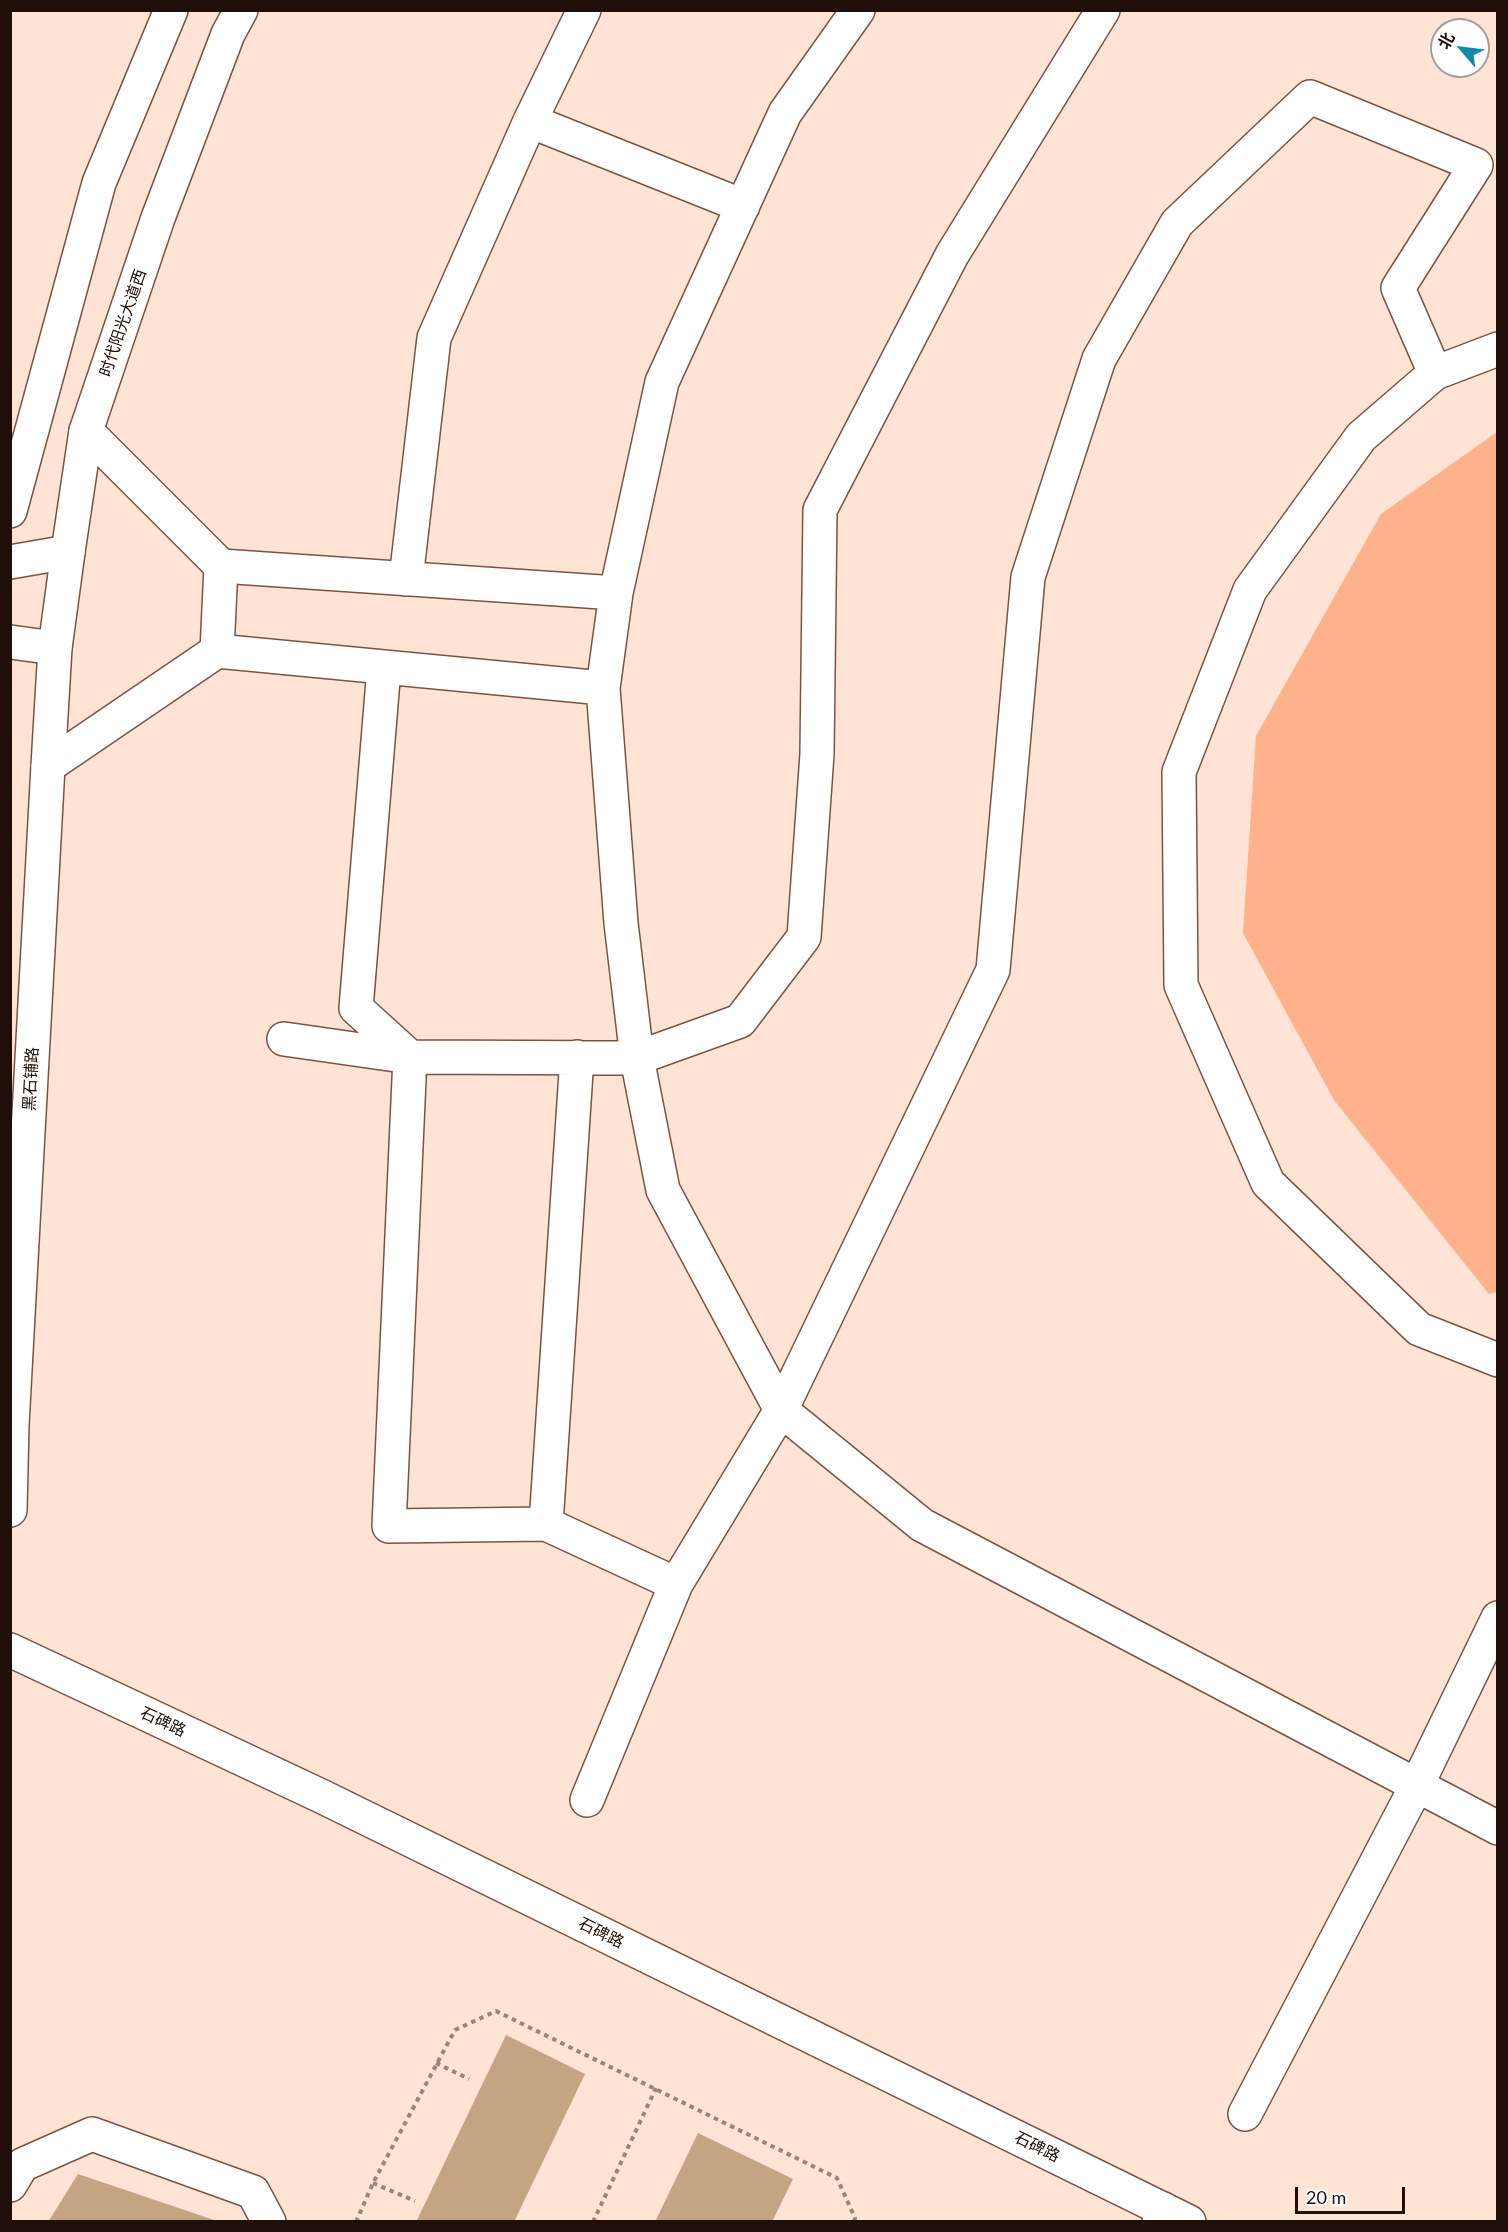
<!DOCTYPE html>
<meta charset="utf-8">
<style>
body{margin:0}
#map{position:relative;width:1508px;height:2232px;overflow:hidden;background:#ffe3d5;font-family:Lato,"Noto Sans SC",sans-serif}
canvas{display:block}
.frame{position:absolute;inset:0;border:12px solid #1f0f08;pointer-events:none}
.north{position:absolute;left:1430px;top:18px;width:60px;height:60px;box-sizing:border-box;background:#fff;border:2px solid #a59f9c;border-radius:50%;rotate:298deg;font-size:16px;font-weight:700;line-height:24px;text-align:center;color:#1f0f08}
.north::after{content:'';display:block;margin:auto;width:21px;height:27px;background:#1487ac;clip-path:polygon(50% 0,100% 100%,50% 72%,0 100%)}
.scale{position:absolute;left:1295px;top:2187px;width:110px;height:27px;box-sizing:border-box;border:3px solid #1f0f08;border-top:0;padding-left:8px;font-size:18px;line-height:21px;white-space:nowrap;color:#1f0f08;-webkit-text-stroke:4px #fff;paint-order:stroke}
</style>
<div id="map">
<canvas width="1508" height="2232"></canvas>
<div class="frame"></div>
<div class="north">北</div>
<div class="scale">20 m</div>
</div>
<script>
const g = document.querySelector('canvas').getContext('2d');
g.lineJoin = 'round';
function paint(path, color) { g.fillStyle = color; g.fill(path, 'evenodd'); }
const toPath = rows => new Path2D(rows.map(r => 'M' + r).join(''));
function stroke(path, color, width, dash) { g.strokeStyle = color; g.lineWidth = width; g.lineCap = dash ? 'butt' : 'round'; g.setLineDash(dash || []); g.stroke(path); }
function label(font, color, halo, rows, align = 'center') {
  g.font = font + ' Lato,"Noto Sans SC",sans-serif'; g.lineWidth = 4.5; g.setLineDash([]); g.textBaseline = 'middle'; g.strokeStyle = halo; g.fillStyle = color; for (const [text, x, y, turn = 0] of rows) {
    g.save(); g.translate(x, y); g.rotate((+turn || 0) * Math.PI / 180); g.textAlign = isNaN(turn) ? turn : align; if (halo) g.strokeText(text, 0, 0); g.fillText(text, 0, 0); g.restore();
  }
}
paint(toPath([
 [1497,432,1498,1292,1489,1294,1334,1100,1243,933,1256,736,1381,514]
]), '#feb18a');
paint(toPath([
 [506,2035,585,2074,514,2222,416,2222],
 [698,2133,793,2179,772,2222,655,2222],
 [78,2174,217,2221,217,2222,48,2222]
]), '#c5a483');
const street = toPath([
 [858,10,785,113,662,382,616,593,603,688,621,923,637,1058,663,1190,781,1410,922,1525,1498,1828],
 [530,121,743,206],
 [1498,349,1435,373,1361,437,1250,590,1179,772,1181,985,1268,1183,1419,1329,1498,1360],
 [221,566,616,593],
 [406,579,434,338,530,121,584,10],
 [217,651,603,688],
 [384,668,356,1008,410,1057,389,1526,546,1524,676,1584],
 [284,1039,410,1057,637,1058,740,1021,804,937,817,754,820,510,952,255,1103,10],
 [546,1524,577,1057],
 [10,1650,321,1796,1189,2222],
 [587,1800,676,1584,781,1410,993,970,1028,577,1099,359,1177,223,1310,97,1476,165,1398,288,1435,373],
 [1245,2114,1417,1785,1498,1618],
 [10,2185,22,2165,92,2134,253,2192,269,2222]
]);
const secondary = toPath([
 [10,562,68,552],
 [10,642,55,648],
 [48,766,217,651,221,566,86,431],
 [1159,2222,1163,2209]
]);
const primary = toPath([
 [10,511,99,183,171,10],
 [10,1510,12,1425,48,766,55,648,68,552,86,431,158,218,228,34,241,10]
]);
stroke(street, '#7b5441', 36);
stroke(secondary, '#7b5441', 36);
stroke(primary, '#7b5441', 36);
stroke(toPath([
 [436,2063,469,2079],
 [373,2183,415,2201],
 [356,2222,373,2183,455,2030,496,2011,837,2178,855,2218,854,2222],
 [593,2222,656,2088]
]), '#9b847a', 4, [4.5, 4.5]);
stroke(street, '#fff', 33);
stroke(secondary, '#fff', 33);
stroke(primary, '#fff', 33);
label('16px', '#1f0f08', '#fff', [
 ["时代阳光大道西",123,323,-71],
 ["黑石铺路",31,1079,-87],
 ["石碑路",163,1722,25],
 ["石碑路",601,1933,26],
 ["石碑路",1037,2147,26]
]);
</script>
